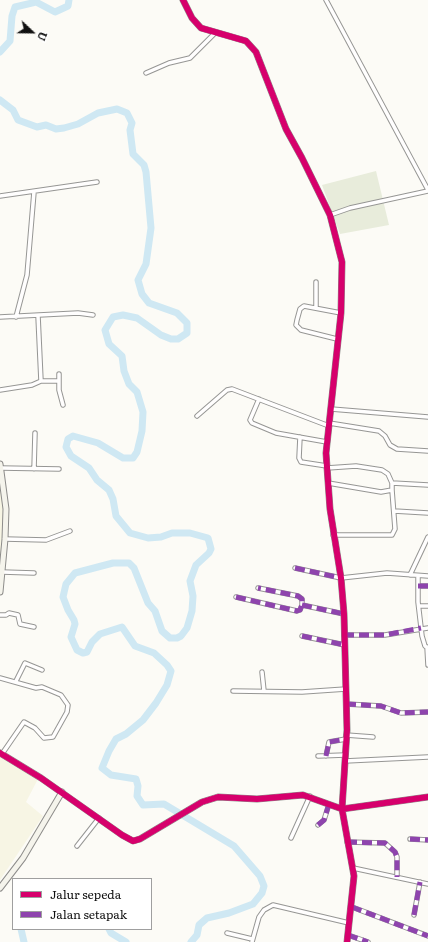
<!DOCTYPE html>
<style>
body{margin:0}
#map{position:relative;width:428px;height:942px;overflow:hidden;background:#fcfbf6;font-family:Literata,serif}
canvas{display:block}
.legend{position:absolute;left:12px;top:878px;width:140px;height:52px;box-sizing:border-box;background:#fff;border:1px solid #9f9f9f;margin:0;padding:5px 7px;list-style:none;font-size:12px;color:#101010}
.legend li{display:flex;align-items:center;gap:8px;height:20px}
.legend b{width:20px;border:1px solid #9f9f9f}
.north{position:absolute;left:12px;top:12px;width:40px;height:40px;-webkit-text-stroke:3px #fff;paint-order:stroke;rotate:112deg;font-size:11px;font-weight:700;line-height:16px;text-align:center;color:#101010}
.north::after{content:'';display:block;margin:auto;width:14px;height:18px;background:#101010;clip-path:polygon(50% 0,100% 100%,50% 72%,0 100%)}
</style>
<div id="map">
<canvas width="428" height="942"></canvas>
<ul class="legend">
<li><b style="height:5px;background:#d6006c"></b>Jalur sepeda</li>
<li><b style="height:5px;background:#8e44ad"></b>Jalan setapak</li>
</ul>
<div class="north">U</div>
</div>
<script>
const g = document.querySelector('canvas').getContext('2d');
g.lineJoin = 'round';
function paint(path, color) { g.fillStyle = color; g.fill(path, 'evenodd'); }
const toPath = rows => new Path2D(rows.map(r => 'M' + r).join(''));
function stroke(path, color, width, dash) { g.strokeStyle = color; g.lineWidth = width; g.lineCap = dash ? 'butt' : 'round'; g.setLineDash(dash || []); g.stroke(path); }
paint(toPath([
 [0,478,4,509,0,567],
 [0,756,38,779,26,802,43,816,0,880]
]), '#f7f5e4');
paint(toPath([
 [376,171,389,225,340,234,322,185]
]), '#e8ecdb');
stroke(toPath([
 [0,52,10,41,12,16,15,7,36,2,55,12,68,6,69,0],
 [0,100,13,110,18,120,37,127,46,125,56,129,64,128,78,124,98,113,117,109,127,113,132,123,130,130,133,154,144,165,146,172,151,228,146,264,138,280,142,294,149,303,177,313,187,323,187,333,178,339,171,339,161,335,137,318,123,315,113,317,105,330,109,344,122,356,124,371,129,384,137,392,143,412,142,431,137,452,133,458,123,458,98,443,73,436,68,439,66,447,71,456,89,468,97,480,109,490,113,499,116,516,130,533,148,538,161,537,172,533,190,533,208,538,211,549,209,553,196,565,190,581,193,596,192,611,187,628,181,636,177,638,170,638,162,631,155,611,148,603,134,568,129,563,113,563,75,573,66,584,63,597,68,610,74,620,75,624,71,637,77,650,83,653,87,652,92,642,100,634,122,627,135,646,154,653,167,665,171,671,167,685,156,703,143,720,126,734,116,739,109,751,102,768,111,775,136,779,138,786,137,796,143,805,164,804,234,846,260,876,264,886,262,893,253,904,229,913,207,918,199,925,197,935,191,942],
 [21,929,24,942],
 [109,929,111,933,126,942]
]), '#cfe8f3', 7);
const street = toPath([
 [326,0,428,190],
 [146,73,169,63,190,58,215,33],
 [0,196,97,182],
 [330,215,350,208,428,191],
 [316,308,316,282],
 [38,316,41,381],
 [0,317,78,313,93,315],
 [16,317,27,275,34,192],
 [337,339,301,330,296,325,297,320,300,309,304,306,341,313],
 [59,374,59,390,63,405],
 [0,390,32,385,41,381,58,381],
 [259,399,250,420,252,423,276,433,327,442],
 [331,409,428,417],
 [197,416,227,390,232,389,329,426],
 [329,423,379,431,385,436,390,445,397,449,428,451],
 [300,437,299,458,301,462,327,466],
 [1,468,59,469],
 [327,468,356,466,382,470,388,474,392,483],
 [34,469,35,433],
 [328,483,381,492,392,490,392,483,428,485],
 [394,511,428,513],
 [333,535,392,535,395,529,392,490],
 [5,539,46,540,70,531],
 [295,568,341,578,387,573,428,576],
 [2,572,34,573],
 [410,575,428,537],
 [418,576,418,602,422,636,425,646,428,648],
 [418,586,428,586],
 [236,597,297,611,300,610,302,605,302,599,298,596,258,588],
 [302,605,344,614],
 [419,606,428,606],
 [0,615,6,615,9,613,18,615,20,624,34,627],
 [344,635,385,635,428,628],
 [302,636,345,645],
 [427,647,428,665],
 [262,672,264,691],
 [0,678,36,688,42,687,61,695,68,705,67,712,53,737,44,738,35,728,24,722,2,754],
 [16,681,25,663,42,670],
 [233,691,302,692,346,689],
 [346,704,381,706,401,713,428,712],
 [346,735,373,737],
 [318,756,345,755],
 [326,756,329,742,346,739],
 [345,761,428,757],
 [318,825,324,820,329,804],
 [291,838,310,796],
 [410,839,428,840],
 [347,842,385,843,395,852,397,857,397,877],
 [77,846,99,818],
 [353,868,428,884],
 [352,907,428,936],
 [414,915,420,882],
 [227,933,252,939],
 [348,935,368,942],
 [252,942,259,917,264,910,273,905,349,923]
]);
const secondary = toPath([
 [183,0,192,18,201,28,246,41,256,52,286,129,302,158,330,215,342,262,341,313,326,453,330,509,341,578,344,614,347,730,342,809,354,876,347,942],
 [0,464,6,509,5,539,0,592],
 [0,753,41,778,122,835,133,841,140,839,202,802,218,797,257,799,303,795,342,809,428,797],
 [0,888,23,858,62,792]
]);
stroke(street, '#969694', 5.5);
stroke(secondary, '#8d8c8a', 7);
stroke(street, '#fffefe', 3.5);
stroke(secondary, '#f5f4ec', 5);
stroke(toPath([
 [295,568,341,578],
 [418,586,428,586],
 [236,597,297,611,300,610,302,605,302,599,298,596,258,588],
 [302,605,344,614],
 [344,635,385,635,421,628],
 [302,636,345,645],
 [346,704,381,706,401,713,428,712],
 [326,756,329,742,346,739],
 [318,825,324,820,329,804],
 [410,839,428,840],
 [347,842,385,843,395,852,397,857,397,877],
 [352,907,428,936],
 [414,915,420,882],
 [348,935,368,942]
]), '#8e44ad', 5, [10, 5]);
stroke(toPath([
 [183,0,192,18,201,28,246,41,256,52,286,129,302,158,330,215,342,262,341,313,326,453,330,509,341,578,344,614,347,730,342,809,354,876,347,942],
 [0,753,41,778,122,835,133,841,140,839,202,802,218,797,257,799,303,795,342,809,428,797]
]), '#d6006c', 6);
</script>
